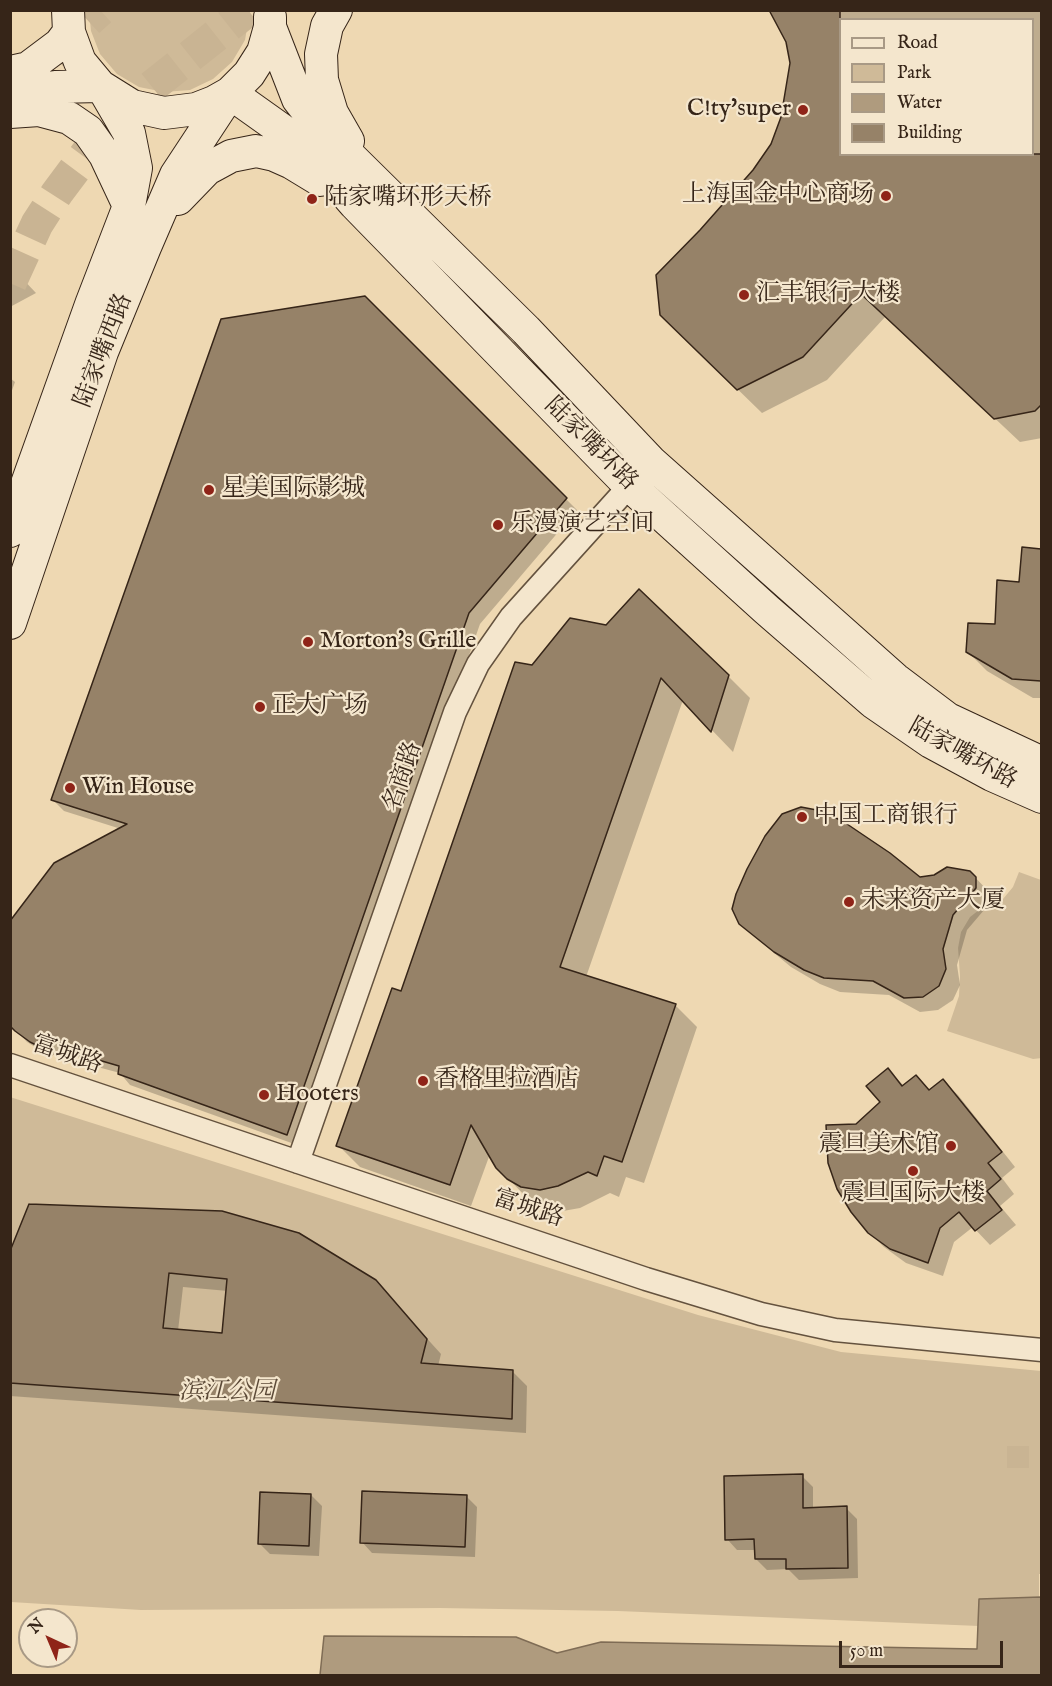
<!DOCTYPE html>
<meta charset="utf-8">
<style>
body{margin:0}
#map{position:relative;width:1052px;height:1686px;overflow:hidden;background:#eed8b2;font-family:"IM FELL English",serif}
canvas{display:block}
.frame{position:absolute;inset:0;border:12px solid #362518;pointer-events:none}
.legend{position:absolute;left:839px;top:18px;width:195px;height:138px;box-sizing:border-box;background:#f4e6cd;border:2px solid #a89985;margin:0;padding:8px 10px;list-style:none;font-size:18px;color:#362518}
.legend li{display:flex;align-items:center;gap:12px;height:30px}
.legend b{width:30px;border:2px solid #a89985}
.north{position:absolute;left:18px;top:1608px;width:60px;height:60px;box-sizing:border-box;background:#f4e6cd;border:2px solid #a89985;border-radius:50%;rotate:316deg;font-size:16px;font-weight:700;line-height:24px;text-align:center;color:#362518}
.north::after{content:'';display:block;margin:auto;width:21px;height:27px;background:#8f2418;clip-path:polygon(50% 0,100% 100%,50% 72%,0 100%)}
.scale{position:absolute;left:839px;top:1641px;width:164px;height:27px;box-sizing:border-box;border:3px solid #362518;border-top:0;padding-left:8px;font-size:18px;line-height:21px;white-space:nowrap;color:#362518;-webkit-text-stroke:4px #f4e6cd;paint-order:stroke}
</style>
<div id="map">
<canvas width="1052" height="1686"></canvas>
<div class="frame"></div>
<ul class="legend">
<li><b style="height:8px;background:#f4e6cd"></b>Road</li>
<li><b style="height:16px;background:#cfba98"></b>Park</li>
<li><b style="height:16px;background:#af9b7e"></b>Water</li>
<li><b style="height:16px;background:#968268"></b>Building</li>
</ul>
<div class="north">N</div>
<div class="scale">50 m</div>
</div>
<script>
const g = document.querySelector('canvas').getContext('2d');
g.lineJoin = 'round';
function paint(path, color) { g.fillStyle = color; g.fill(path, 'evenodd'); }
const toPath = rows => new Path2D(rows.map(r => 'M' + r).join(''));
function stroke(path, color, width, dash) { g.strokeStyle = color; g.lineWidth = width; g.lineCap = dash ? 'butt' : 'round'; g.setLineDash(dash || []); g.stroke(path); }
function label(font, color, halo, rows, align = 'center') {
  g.font = font + ' "IM FELL English","Noto Serif SC",serif'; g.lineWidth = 4.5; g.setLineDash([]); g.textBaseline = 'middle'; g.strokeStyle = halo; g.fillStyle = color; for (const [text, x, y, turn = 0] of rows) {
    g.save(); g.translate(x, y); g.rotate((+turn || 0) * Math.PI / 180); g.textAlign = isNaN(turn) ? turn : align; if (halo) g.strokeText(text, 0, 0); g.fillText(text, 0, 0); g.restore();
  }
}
paint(toPath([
 [250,11,245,40,232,62,213,79,190,90,164,92,139,87,117,74,100,54,91,31,89,11],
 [1019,872,1041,880,1042,1058,1033,1059,947,1031,959,996,960,976,958,948,961,932,970,917,984,906,1003,899,1013,887],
 [10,1097,698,1315,841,1352,1041,1371,1042,1574,1039,1574,1039,1597,980,1599,979,1626,618,1611,440,1608,141,1610,11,1602]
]), '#cfba98');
const water = toPath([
 [1041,1597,1041,1675,320,1675,324,1636,516,1637,557,1653,601,1642,977,1649,979,1599,1041,1597]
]);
paint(water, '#af9b7e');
stroke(water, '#7f6c55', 1.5);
paint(toPath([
 [771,10,1042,10,1042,438,1020,442,886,316,827,380,762,413,686,339,701,231,754,171,772,145,782,117,792,63,788,41],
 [840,20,1032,20,1032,154,840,154],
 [19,275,36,293,10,307,10,279],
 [364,297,577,510,480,624,297,1145,130,1085,120,1073,90,1065,63,1047,51,1057,27,1042,16,1030,121,829,64,811,53,800],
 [10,378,15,382,10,396],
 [1023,549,1042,550,1042,698,1033,698,987,671,968,652,996,626,1021,583],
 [533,666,728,676,750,698,733,752,683,700,586,977,676,1006,697,1027,644,1183,626,1177,619,1197,610,1193,580,1208,563,1211,544,1208,530,1201,497,1167,490,1154,471,1206,360,1167,338,1145,402,993],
 [970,872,990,893,990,903,967,930,957,965,960,985,953,1000,938,1010,920,1012,889,995,840,992,820,984,791,967,756,938,740,923,919,879],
 [888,1070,904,1086,916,1077,930,1091,943,1081,958,1095,1015,1167,1002,1178,1014,1194,1000,1206,1016,1225,990,1245,973,1227,954,1242,943,1276,906,1263,884,1247,869,1232,857,1125,882,1103],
 [10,1255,375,1281,441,1354,438,1366,512,1371,527,1386,526,1433,10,1396],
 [183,1287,228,1291,223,1335,178,1331],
 [802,1476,813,1487,813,1509,846,1508,857,1519,858,1578,799,1580,788,1569,767,1570,756,1559,756,1550,737,1550,727,1539],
 [311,1495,322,1506,319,1556,270,1554,259,1543],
 [466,1496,477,1507,475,1557,372,1553,362,1542]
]), '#0003');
const building = toPath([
 [769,10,840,10,840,154,1041,154,1041,405,1035,411,994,419,861,294,803,357,737,390,660,315,656,275,700,230,753,170,771,144,781,117,790,63,786,42,769,10],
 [365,296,567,498,469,613,287,1135,118,1074,119,1066,78,1054,51,1037,40,1047,30,1042,15,1031,10,1026,10,921,54,863,127,824,51,800,221,319,365,296],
 [1022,547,1041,549,1041,681,1012,679,966,652,968,623,995,624,997,580,1019,582,1022,547],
 [639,589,729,675,711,732,661,678,560,967,676,1004,622,1162,604,1156,597,1176,588,1172,558,1186,540,1190,521,1187,507,1179,496,1168,471,1125,450,1185,336,1146,392,988,401,991,515,662,532,665,570,618,606,625,639,589],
 [801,807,822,811,844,822,890,853,920,877,934,875,947,867,970,871,976,877,976,888,953,915,943,949,946,969,939,986,923,997,904,998,873,981,824,978,804,970,774,952,739,924,732,909,736,894,747,869,765,836,782,814,801,807],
 [888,1068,902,1086,916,1075,929,1090,943,1079,1002,1152,988,1163,1001,1179,987,1191,1002,1210,975,1231,959,1212,940,1228,928,1263,890,1249,868,1233,851,1212,837,1189,828,1163,826,1125,856,1124,880,1102,866,1086,888,1068],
 [29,1204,222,1211,299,1233,376,1280,427,1339,421,1363,513,1370,512,1419,10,1383,10,1251,29,1204],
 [169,1273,227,1279,222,1333,163,1328,169,1273],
 [803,1474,803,1508,847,1506,848,1568,786,1569,786,1559,755,1559,754,1539,725,1540,724,1476,803,1474],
 [362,1491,467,1495,465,1547,360,1543,362,1491],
 [260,1492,311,1494,309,1546,258,1544,260,1492]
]);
paint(building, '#968268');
stroke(building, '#362518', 1.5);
stroke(toPath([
 [1007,1457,1039,1457]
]), '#c9b493', 22, [22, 11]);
stroke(toPath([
 [52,54,100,10],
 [10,283,37,224,57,193,104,130,135,100,248,10]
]), '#c9b493', 33, [33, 16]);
const street = toPath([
 [10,1065,646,1279,761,1314,835,1330,1042,1350],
 [298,1162,455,712,478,664,511,617,651,462]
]);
const secondary = toPath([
 [68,10,69,32,80,62,100,86,132,106,164,113,196,109,214,102,230,93,249,74,263,52,270,27,270,17],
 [336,10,327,26,321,54,322,80,332,113,348,141],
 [270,27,298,99,319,126,526,330,651,462,895,679,948,719,1042,763],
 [10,72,28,68,60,44,69,32],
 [10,93,55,87,100,86],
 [230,93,289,135,314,157,355,204,629,485,767,610,873,702,931,742,992,775,1042,797],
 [10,112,39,110,69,118,88,131,105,155,129,206],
 [178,199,207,169,231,156,256,151,274,155,292,163,320,180],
 [10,531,92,302,129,206,136,168,129,133,104,90],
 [10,623,102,352,145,247,176,175,230,93]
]);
stroke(street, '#64523e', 25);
stroke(secondary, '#362518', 34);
stroke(street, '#f4e6cd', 22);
stroke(secondary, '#f4e6cd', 32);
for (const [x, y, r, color] of [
 [803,110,6,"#8f2418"],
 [886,196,6,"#8f2418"],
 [312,199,6,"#8f2418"],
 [744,295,6,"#8f2418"],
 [209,490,6,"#8f2418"],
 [498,525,6,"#8f2418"],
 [308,642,6,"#8f2418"],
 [260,707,6,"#8f2418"],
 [70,788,6,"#8f2418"],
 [802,817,6,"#8f2418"],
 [849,902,6,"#8f2418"],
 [423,1081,6,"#8f2418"],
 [264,1095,6,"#8f2418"],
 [951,1146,6,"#8f2418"],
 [913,1171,6,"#8f2418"]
]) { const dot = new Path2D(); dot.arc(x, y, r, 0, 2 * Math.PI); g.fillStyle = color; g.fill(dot); stroke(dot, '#f4e6cd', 2); }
label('24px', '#362518', '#f4e6cd', [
 ["C!ty'super",791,110,"right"],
 ["上海国金中心商场",874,196,"right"],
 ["陆家嘴环形天桥",324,199],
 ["汇丰银行大楼",756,295],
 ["星美国际影城",221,490],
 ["乐漫演艺空间",510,525],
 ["Morton's Grille",320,642],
 ["正大广场",272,707],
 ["Win House",82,788],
 ["中国工商银行",814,817],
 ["未来资产大厦",861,902],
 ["香格里拉酒店",435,1081],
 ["Hooters",276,1095],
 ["震旦美术馆",939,1146,"right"],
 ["震旦国际大楼",913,1195,"center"]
], 'left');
label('24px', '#362518', '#f4e6cd', [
 ["陆家嘴西路",105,351,-69],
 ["陆家嘴环路",590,445,45],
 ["陆家嘴环路",962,755,29],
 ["名商路",404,777,-71],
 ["富城路",67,1056,19],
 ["富城路",528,1210,18]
]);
label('italic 24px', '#5c4a38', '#f4e6cd', [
 ["滨江公园",227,1393]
]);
</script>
